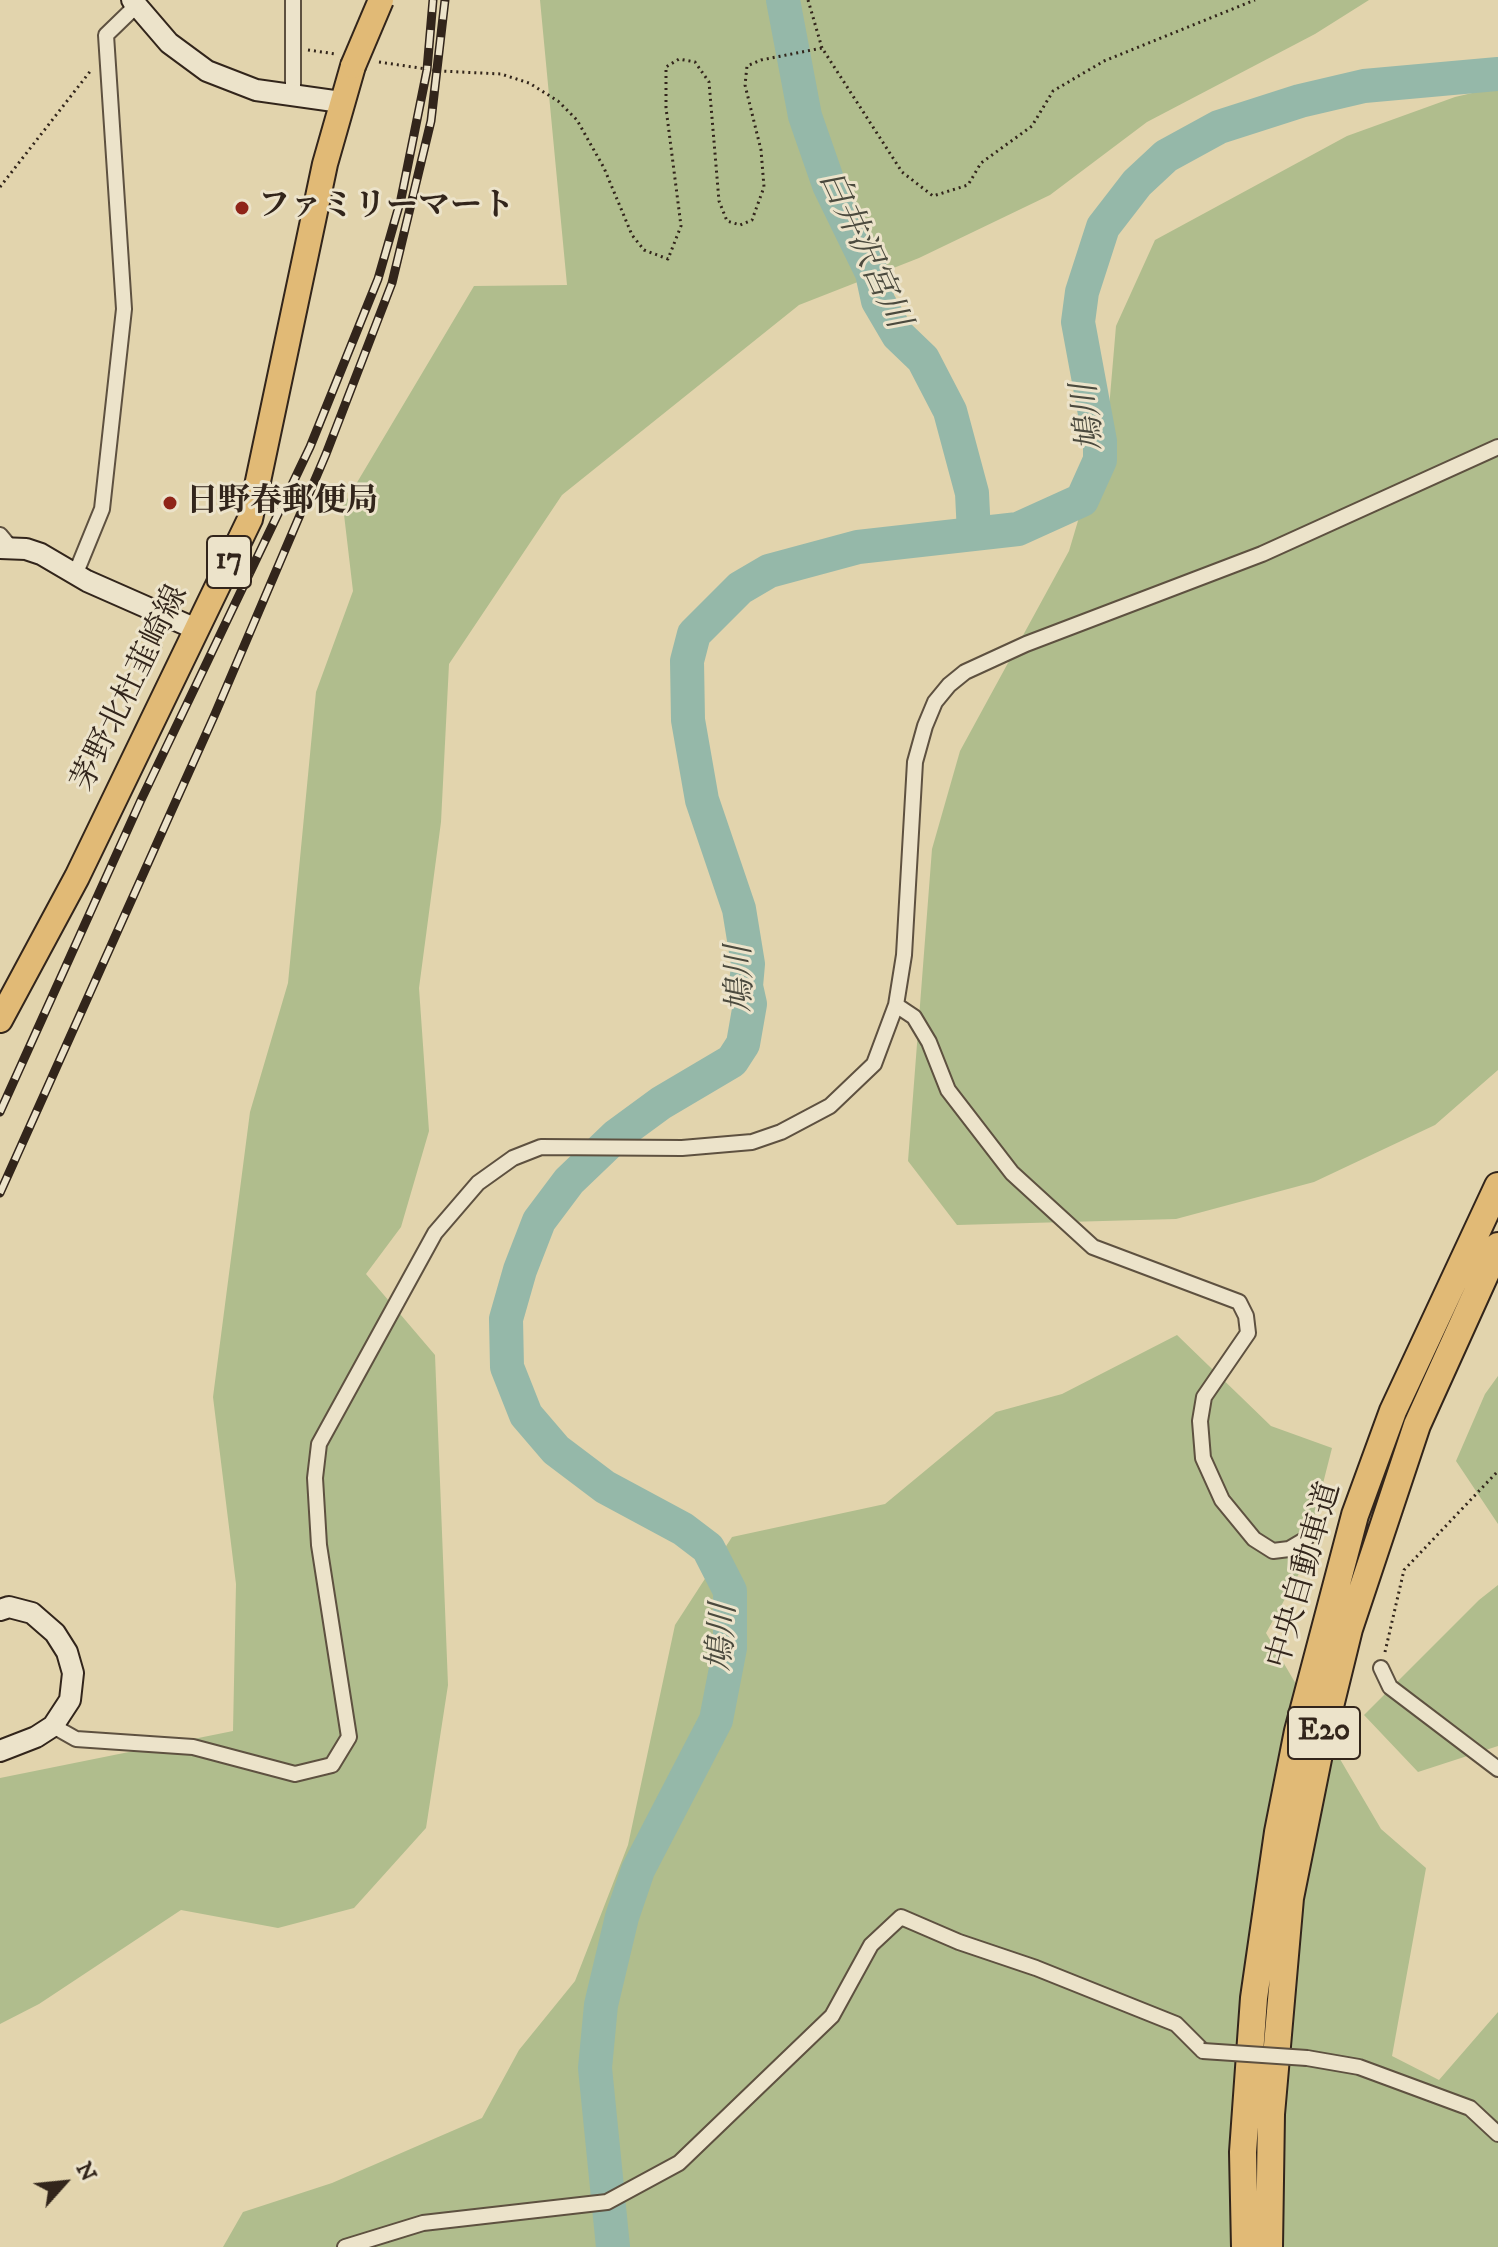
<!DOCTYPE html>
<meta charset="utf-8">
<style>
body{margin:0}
#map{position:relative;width:1498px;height:2247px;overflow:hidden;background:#e2d4ad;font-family:"IM FELL DW Pica",serif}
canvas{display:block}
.north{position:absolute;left:24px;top:2143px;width:80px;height:80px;-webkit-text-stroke:6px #ece3ca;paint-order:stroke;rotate:63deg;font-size:22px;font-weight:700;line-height:32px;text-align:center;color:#32251b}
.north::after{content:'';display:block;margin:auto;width:28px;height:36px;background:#32251b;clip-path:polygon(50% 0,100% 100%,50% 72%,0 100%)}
</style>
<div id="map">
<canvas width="1498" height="2247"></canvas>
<div class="north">N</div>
</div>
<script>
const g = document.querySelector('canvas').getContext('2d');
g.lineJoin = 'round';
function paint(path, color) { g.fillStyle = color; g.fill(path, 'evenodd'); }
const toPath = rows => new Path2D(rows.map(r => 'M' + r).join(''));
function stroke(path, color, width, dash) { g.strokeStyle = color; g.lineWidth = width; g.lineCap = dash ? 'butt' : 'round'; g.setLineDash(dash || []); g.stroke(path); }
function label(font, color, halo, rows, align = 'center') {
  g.font = font + ' "IM FELL DW Pica","Noto Serif JP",serif'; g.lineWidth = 6; g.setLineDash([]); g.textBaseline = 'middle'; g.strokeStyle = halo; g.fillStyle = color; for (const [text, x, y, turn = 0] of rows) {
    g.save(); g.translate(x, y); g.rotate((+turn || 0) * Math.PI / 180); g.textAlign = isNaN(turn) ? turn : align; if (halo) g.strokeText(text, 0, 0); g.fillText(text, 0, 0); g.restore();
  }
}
paint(toPath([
 [540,0,1369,0,1315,34,1147,122,1050,195,919,258,799,305,562,495,449,664,441,822,419,988,429,1131,401,1227,366,1274,435,1355,448,1685,426,1828,354,1908,278,1928,181,1910,39,2004,0,2024,0,1778,233,1731,236,1584,213,1397,250,1112,288,983,316,692,353,591,343,506,474,286,567,285],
 [1498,87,1498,1070,1435,1125,1314,1182,1176,1219,957,1225,908,1161,932,849,960,751,1069,551,1108,420,1116,326,1155,240,1347,136,1455,97],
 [1177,1335,1271,1426,1332,1448,1301,1570,1266,1633,1381,1829,1426,1868,1392,2056,1439,2080,1498,2012,1498,2247,223,2247,243,2212,332,2183,482,2118,519,2050,575,1981,628,1845,675,1625,732,1537,885,1504,996,1412,1062,1394],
 [1498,1376,1498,1524,1456,1461,1485,1394],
 [1498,1585,1498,1746,1418,1772,1364,1715,1479,1600]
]), '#b0bd8d');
stroke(toPath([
 [783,0,805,116,829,185,872,273,878,301,898,335,923,359,950,411,972,493,974,534],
 [613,2247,595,2068,601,2005,622,1917,638,1870,716,1720,730,1648,730,1591,708,1548,683,1529,605,1487,556,1450,526,1415,507,1367,506,1319,520,1270,539,1221,569,1181,616,1136,661,1103,732,1061,743,1044,750,1004,746,986,748,964,739,909,702,800,688,720,687,661,694,634,740,588,769,571,858,547,1018,529,1082,500,1100,460,1100,441,1078,322,1082,292,1103,227,1137,183,1166,156,1219,127,1300,101,1364,86,1498,74]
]), '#95b8a9', 34);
const street = toPath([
 [293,0,293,94],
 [0,535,10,547],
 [75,575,102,509,124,309,106,35,137,5],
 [896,1005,914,1017,929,1042,948,1090,1012,1173,1093,1247,1239,1302,1246,1316,1248,1333,1204,1397,1200,1421,1203,1458,1222,1500,1254,1539,1273,1551,1289,1549,1306,1539],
 [1381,1668,1390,1687,1498,1769],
 [53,1726,76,1739,193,1747,295,1774,332,1765,349,1737,319,1545,315,1478,319,1444,435,1233,478,1183,513,1158,541,1147,682,1148,752,1142,781,1132,830,1106,874,1064,896,1005,904,955,915,762,925,726,935,702,949,685,965,672,1026,644,1262,554,1498,447],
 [1307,2058,1359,2067,1470,2108,1498,2134],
 [345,2247,423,2223,607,2202,679,2163,832,2016,871,1945,901,1917,959,1942,1036,1968,1176,2024,1203,2051]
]);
const secondary = toPath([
 [132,0,169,43,207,71,256,90,341,102],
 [0,548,26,549,41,554,87,581,196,629],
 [0,1610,9,1607,32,1613,55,1633,67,1652,73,1673,70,1700,53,1726,36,1737,0,1751]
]);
const primary = toPath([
 [0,1020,77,877,250,519,325,164,353,66]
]);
const highway = toPath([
 [1245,2247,1243,2152,1254,1998,1278,1832,1298,1731,1355,1515,1393,1411,1498,1186],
 [1269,2247,1271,2114,1290,1898,1322,1739,1349,1629,1417,1425,1498,1246]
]);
stroke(street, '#5e5140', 18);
stroke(secondary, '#32251b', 24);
stroke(primary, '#32251b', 28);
stroke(highway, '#32251b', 30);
stroke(toPath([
 [808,0,822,48],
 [308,50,336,54],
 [379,62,440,71,501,74,529,83,558,101,577,120,604,168,632,235,644,250,668,259,681,226,666,108,666,67,679,59,695,62,709,82,719,201,727,221,740,225,752,220,764,187,761,150,745,85,747,66,761,60,822,48,902,172,933,196,968,185,981,163,1032,126,1053,91,1104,61,1255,0],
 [0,187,92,69],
 [159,634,161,650],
 [1385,1652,1404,1570,1498,1471]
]), '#32251b', 3, [2, 4]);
stroke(street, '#ece3ca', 14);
stroke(secondary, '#ece3ca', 20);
stroke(primary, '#e1ba76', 24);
stroke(highway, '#e1ba76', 26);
const rail = toPath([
 [0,1112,141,800,310,447,378,279,401,199,427,70,433,0],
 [0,1193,215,714,326,454,392,283,431,121,445,0]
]);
stroke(rail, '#32251b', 9);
stroke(rail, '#ece3ca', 6, [18]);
const streetBridge = toPath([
 [1203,2051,1307,2058]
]);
const primaryBridge = toPath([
 [353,66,381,0]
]);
stroke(streetBridge, '#5e5140', 18, []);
stroke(primaryBridge, '#32251b', 28, []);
stroke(streetBridge, '#ece3ca', 14);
stroke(primaryBridge, '#e1ba76', 24);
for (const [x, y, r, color] of [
 [242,208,8,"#8f2418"],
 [170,503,8,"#8f2418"]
]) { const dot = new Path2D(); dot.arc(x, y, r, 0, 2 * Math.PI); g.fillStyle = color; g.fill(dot); stroke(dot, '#ece3ca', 3); }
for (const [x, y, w] of [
 [229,562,44],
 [1324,1733,72]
]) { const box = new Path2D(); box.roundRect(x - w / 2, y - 26, w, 52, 6); g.fillStyle = '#ece3ca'; g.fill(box); stroke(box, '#32251b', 2); }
label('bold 30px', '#32251b', null, [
 ["17",229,562],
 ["E20",1324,1733]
]);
label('bold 32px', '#32251b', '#ece3ca', [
 ["ファミリーマート",258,208],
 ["日野春郵便局",186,503]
], 'left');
label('32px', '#32251b', '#ece3ca', [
 ["茅野北杜韮崎線",132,689,-64],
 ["中央自動車道",1306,1576,-74]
]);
label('italic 34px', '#4b4a3e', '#ece3ca', [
 ["白井沢宮川",862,250,65],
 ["鳩川",1091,417,-97],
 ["鳩川",743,979,-92],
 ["鳩川",725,1638,-87]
]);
</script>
